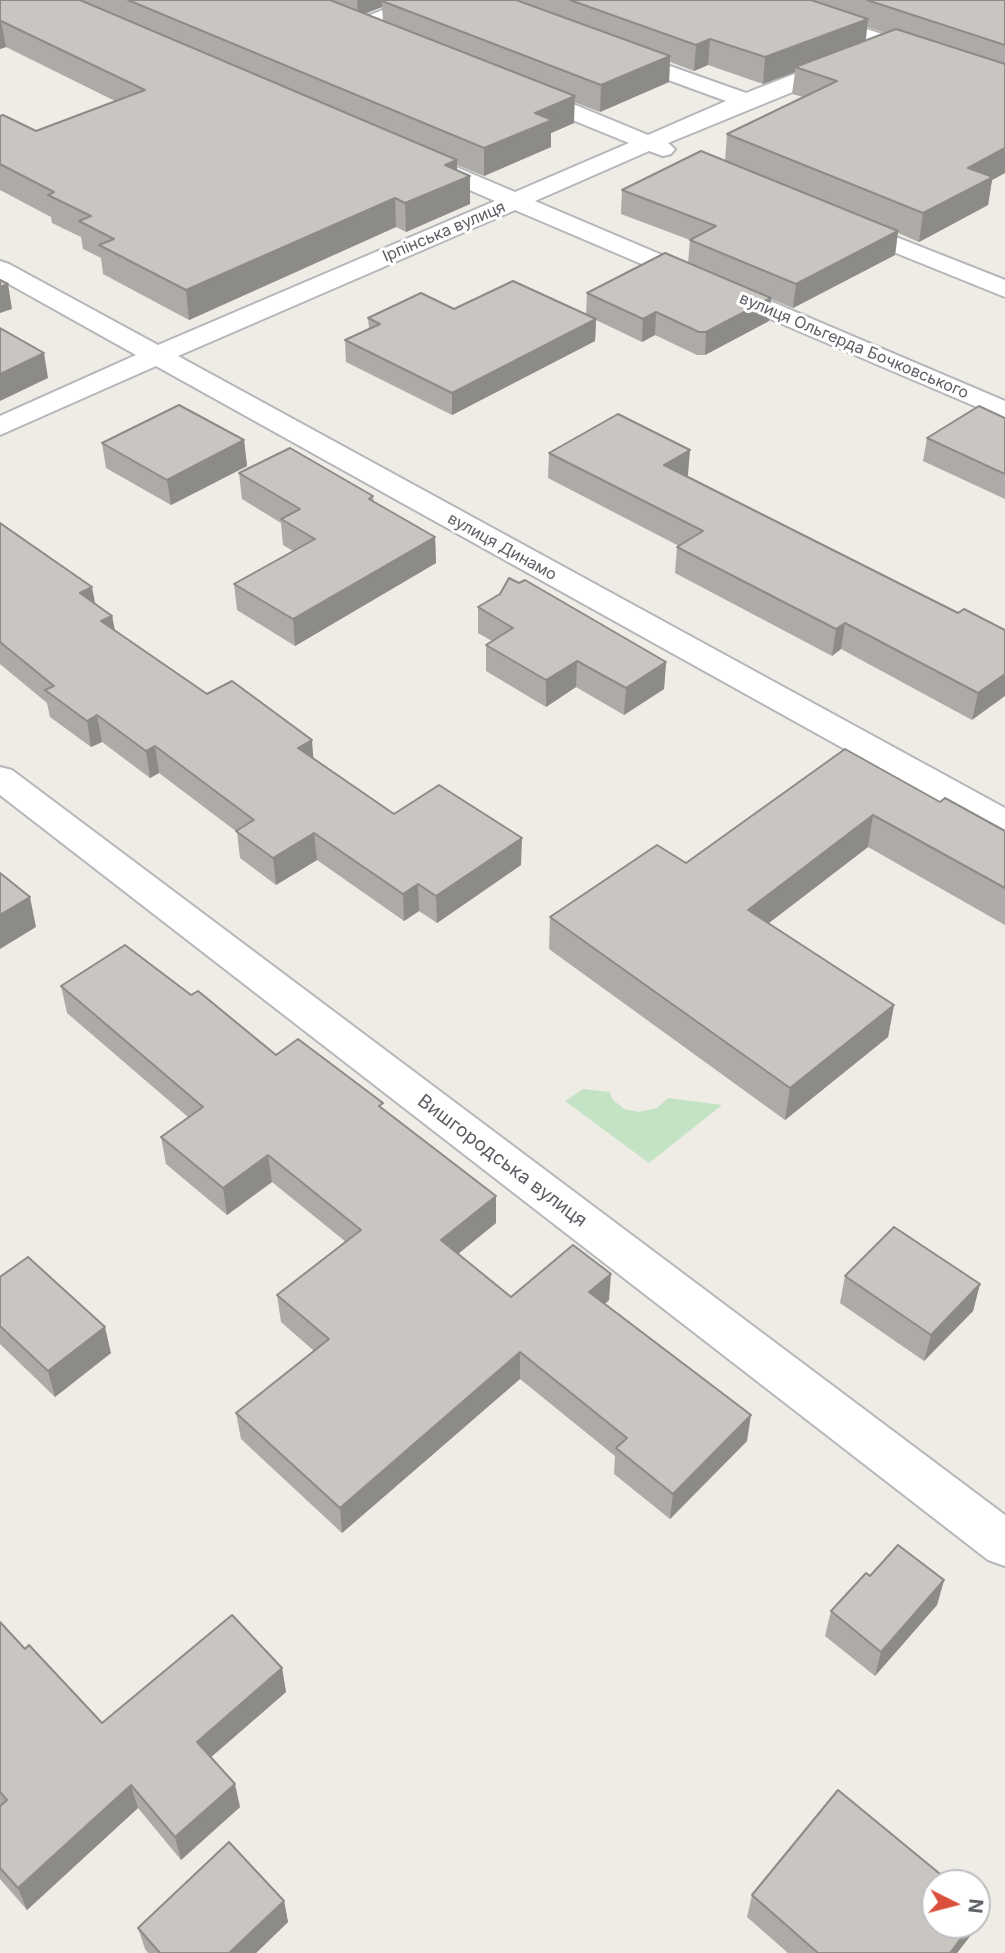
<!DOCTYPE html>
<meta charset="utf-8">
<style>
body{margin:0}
#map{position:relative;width:1005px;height:1953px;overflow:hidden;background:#eeece5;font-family:Inter,sans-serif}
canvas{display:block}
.north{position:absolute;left:921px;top:1869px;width:70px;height:70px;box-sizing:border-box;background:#fff;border:2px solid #bebfc1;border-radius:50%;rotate:96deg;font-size:19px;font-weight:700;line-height:28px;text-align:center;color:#5c5f64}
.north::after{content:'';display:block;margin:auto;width:24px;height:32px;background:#db503d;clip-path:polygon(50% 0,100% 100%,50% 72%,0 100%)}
</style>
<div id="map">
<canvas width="1005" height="1953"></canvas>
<div class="north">N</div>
</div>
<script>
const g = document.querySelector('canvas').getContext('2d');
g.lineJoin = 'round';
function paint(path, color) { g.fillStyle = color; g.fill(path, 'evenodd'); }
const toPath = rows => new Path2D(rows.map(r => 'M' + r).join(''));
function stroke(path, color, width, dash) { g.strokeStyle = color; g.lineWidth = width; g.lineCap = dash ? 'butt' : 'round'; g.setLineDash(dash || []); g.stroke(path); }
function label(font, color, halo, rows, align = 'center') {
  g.font = font + ' Inter,sans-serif'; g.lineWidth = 6; g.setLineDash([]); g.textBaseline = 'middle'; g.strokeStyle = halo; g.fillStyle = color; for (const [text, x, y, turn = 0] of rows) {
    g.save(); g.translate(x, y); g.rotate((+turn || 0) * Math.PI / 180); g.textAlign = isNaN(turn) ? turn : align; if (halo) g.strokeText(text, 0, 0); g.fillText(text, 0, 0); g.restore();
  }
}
paint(toPath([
 [583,1089,610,1092,612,1099,624,1109,639,1112,657,1108,668,1098,722,1105,649,1163,565,1101]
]), '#c3e3c4');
const minor = toPath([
 [408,0,436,0,433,4,366,30,352,30,349,26,352,22,408,0],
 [749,0,779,0,1005,75,1005,89,752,4,749,0],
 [619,48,746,93,835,58,843,57,851,58,854,63,851,68,668,143,675,149,671,154,663,156,649,151,535,201,1005,401,1005,419,515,210,178,356,1005,808,1005,835,992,831,156,366,0,435,0,416,136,355,0,279,0,261,9,264,158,345,495,201,414,166,410,161,414,156,430,156,515,192,629,143,516,97,513,92,516,87,532,87,648,135,726,101,611,59,608,54,611,49,619,48],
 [848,218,1005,280,1005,297,839,230,836,225,839,220,848,218],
 [0,767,12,770,1005,1515,1005,1566,988,1560,0,795,0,767]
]);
stroke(minor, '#b5b6ba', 4);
paint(minor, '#fff');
paint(toPath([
 [0,0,1005,0,1005,173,992,180,988,205,919,242,898,233,895,255,793,308,771,299,769,321,705,355,697,355,655,335,642,342,596,320,595,341,452,415,346,362,345,340,369,329,368,318,454,309,586,315,587,293,688,263,690,240,621,214,622,190,725,161,727,134,803,97,792,94,795,72,763,84,708,65,694,71,670,62,669,82,600,112,574,102,574,123,551,133,551,147,484,176,457,165,457,170,470,204,406,232,396,227,189,320,103,274,101,258,83,249,81,237,52,223,51,217,0,190,0,116,36,131,115,101,6,47,0,49],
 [382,7,383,21,365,14],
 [867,27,885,33,866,40],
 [1005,418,1005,499,923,461,927,438],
 [244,440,247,466,171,505,106,468,102,443],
 [549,453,688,475,687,476,958,613,1005,630,972,720,841,649,832,656,675,573,677,547,679,546,548,478],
 [239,473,373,496,374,502,435,537,436,563,295,646,237,610,234,584,293,551,283,545,281,523,242,499],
 [0,523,95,604,112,616,115,631,207,694,314,758,394,814,521,865,437,923,419,911,404,921,317,860,276,885,240,858,237,832,159,773,150,778,102,742,91,747,50,717,47,703,0,664],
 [478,607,666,662,664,689,624,715,576,687,546,707,486,671,486,645,492,641,478,633],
 [845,749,940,802,1005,831,1005,925,868,847,769,923,894,1005,888,1037,785,1120,549,949,550,917,686,863],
 [61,986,191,995,276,1055,384,1110,496,1196,496,1223,458,1254,511,1297,609,1300,605,1304,747,1441,670,1519,614,1474,615,1456,520,1379,342,1533,241,1439,236,1413,314,1351,281,1322,277,1295,346,1242,272,1182,227,1215,166,1164,161,1137,188,1117,67,1013],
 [845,1276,980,1284,973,1311,924,1361,840,1303],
 [0,1277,111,1353,55,1397,0,1344],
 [870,1576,944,1580,937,1605,875,1676,825,1636,831,1611],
 [0,1622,25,1649,102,1723,282,1668,286,1692,211,1757,240,1807,181,1860,138,1808,27,1910,0,1879],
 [752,1895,935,1925,976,1925,974,1931,957,1953,788,1953,747,1917],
 [284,1901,288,1922,256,1953,148,1953,145,1949,138,1928]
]), '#adaaa7');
paint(toPath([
 [357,0,401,0,382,1,382,7,358,16],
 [868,19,865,45,795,67,795,72,763,84,765,57],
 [1,21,6,47,0,49,0,22],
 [710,39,708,65,694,71,696,45],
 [670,56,669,82,600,112,601,85],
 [575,96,574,123,551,133,551,147,484,176,484,148,535,113],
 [1005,148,1005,173,992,180,988,205,919,242,923,213,968,168],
 [457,160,457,181,470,176,470,204,406,232,405,203,445,165],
 [395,198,396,227,189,320,186,290],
 [898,231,895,255,793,308,796,284],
 [8,284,12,309,0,313,0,287],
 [771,298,769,321,705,355,706,332],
 [656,312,655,335,642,342,643,319],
 [596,319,595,341,452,415,452,393],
 [44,353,48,378,0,401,0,374],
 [244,440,247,466,171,505,167,480],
 [690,450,688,475,663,490,664,465],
 [435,537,436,563,295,646,293,619],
 [92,587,97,613,80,593],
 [112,616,117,642,101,621],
 [845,623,841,649,832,656,836,629],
 [577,661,576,687,546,707,546,680],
 [666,662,664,689,624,715,626,688],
 [1005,674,1005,696,972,720,978,693],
 [97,715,102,742,91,747,87,721],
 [312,740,314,767,298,748],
 [155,746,159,773,150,778,146,751],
 [873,815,868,847,744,942,748,910],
 [314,833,317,860,276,885,273,858],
 [522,838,521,865,437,923,436,896],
 [418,884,419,911,404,921,403,894],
 [30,897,36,927,0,949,0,915],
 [894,1005,888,1037,785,1120,790,1088],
 [268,1155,272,1182,227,1215,223,1188],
 [496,1196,496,1223,442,1267,441,1240],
 [611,1274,609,1300,588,1319,589,1292],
 [980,1284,973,1311,924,1361,931,1335],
 [105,1327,111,1353,55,1397,48,1371],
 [520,1352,520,1379,342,1533,340,1508],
 [751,1415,747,1441,670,1519,673,1494],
 [944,1580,937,1605,875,1676,881,1652],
 [282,1668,286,1692,202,1765,197,1742],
 [235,1784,240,1807,181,1860,175,1837],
 [131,1785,138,1808,27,1910,18,1888],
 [284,1901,288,1922,256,1953,229,1953],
 [971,1925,976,1925,974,1931,957,1953,950,1953]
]), '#8d8b88');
const building = toPath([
 [0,0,80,0,457,160,445,165,470,176,405,203,395,198,186,290,99,245,114,239,79,221,91,216,48,195,54,192,0,164,0,116,3,115,36,131,145,90,1,21,0,22,0,0],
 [128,0,330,0,575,96,535,113,552,120,484,148,128,0],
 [385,0,516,0,670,56,601,85,382,1,385,0],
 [570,0,811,0,868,19,765,57,710,39,696,45,570,0],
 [867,0,1005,0,1005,45,867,0],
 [896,29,1005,64,1005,148,968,168,993,177,923,213,727,134,837,81,795,67,896,29],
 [701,151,898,231,796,284,690,240,716,226,622,190,701,151],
 [665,253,771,298,706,332,699,332,656,312,643,319,587,293,665,253],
 [0,280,8,284,0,287,0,280],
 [513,281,596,319,452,393,345,340,380,324,368,318,421,293,454,309,513,281],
 [0,328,44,353,0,374,0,328],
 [179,405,244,440,167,480,102,443,179,405],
 [979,406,1005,418,1005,474,927,438,979,406],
 [618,414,690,450,664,465,958,613,964,609,1005,630,1005,674,978,693,845,623,836,629,677,547,703,531,549,453,618,414],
 [290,448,373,496,369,499,435,537,293,619,234,584,315,539,281,519,300,509,239,473,290,448],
 [0,523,92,587,80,593,112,616,101,621,207,694,232,681,312,740,298,748,394,814,439,785,522,838,436,896,418,884,403,894,314,833,273,858,236,831,254,820,155,746,146,751,97,715,87,721,45,690,54,686,0,642,0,523],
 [509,578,519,583,525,580,666,662,626,688,577,661,546,680,486,645,513,628,478,607,500,594,509,578],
 [845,749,940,802,945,798,1005,831,1005,888,873,815,748,910,894,1005,790,1088,550,917,657,845,686,863,845,749],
 [0,873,30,897,0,915,0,873],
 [125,945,191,995,198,991,276,1055,298,1039,383,1103,379,1106,496,1196,441,1240,511,1297,573,1245,611,1274,589,1292,751,1415,673,1494,616,1448,627,1438,520,1352,340,1508,236,1413,329,1339,277,1295,361,1230,268,1155,223,1188,161,1137,203,1107,61,986,125,945],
 [894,1227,980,1284,931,1335,845,1276,894,1227],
 [28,1257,105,1327,48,1371,0,1326,0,1277,28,1257],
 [898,1545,944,1580,881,1652,831,1611,866,1573,870,1576,898,1545],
 [232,1615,282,1668,197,1742,235,1784,175,1837,131,1785,18,1888,0,1868,0,1806,7,1800,0,1792,0,1622,25,1649,29,1645,102,1723,232,1615],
 [838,1790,951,1883,935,1883,935,1925,971,1925,950,1953,818,1953,752,1895,838,1790],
 [229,1842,284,1901,229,1953,160,1953,138,1928,229,1842],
 [977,1905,983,1910,977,1917,977,1905]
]);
paint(building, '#c9c6c2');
stroke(building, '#8d8b88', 2);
label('16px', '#5c5f64', '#fff', [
 ["Ірпінська вулиця",444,232,-23],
 ["вулиця Ольгерда Бочковського",854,346,23],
 ["вулиця Динамо",502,547,29]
]);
label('19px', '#5c5f64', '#fff', [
 ["Вишгородська вулиця",502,1161,37]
]);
</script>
